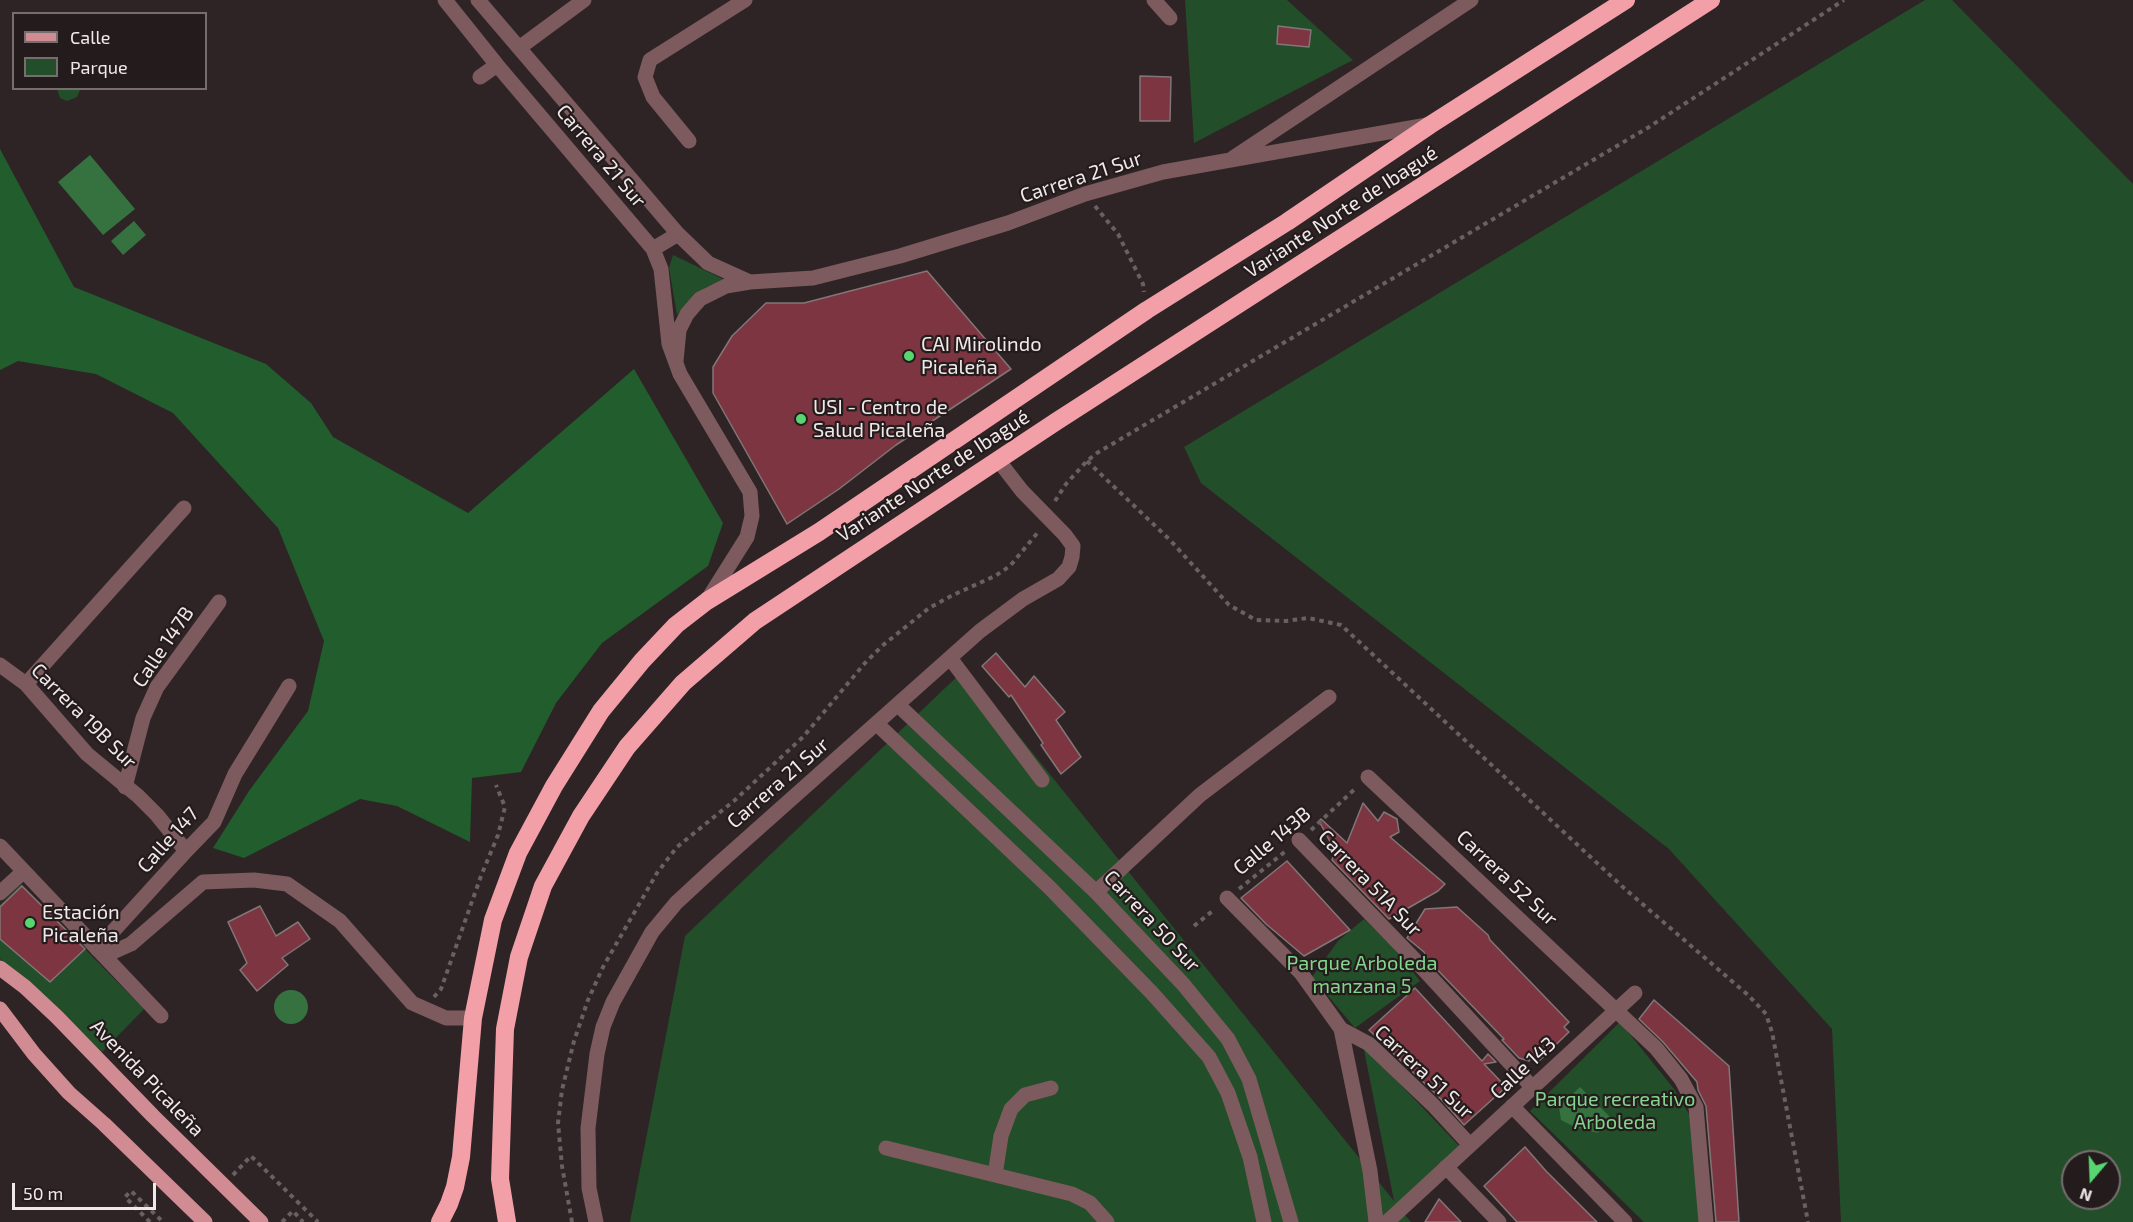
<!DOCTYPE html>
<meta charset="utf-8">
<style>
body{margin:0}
#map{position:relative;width:2133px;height:1222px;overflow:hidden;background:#2e2425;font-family:"Exo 2",sans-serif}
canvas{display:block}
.legend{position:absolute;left:12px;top:12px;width:195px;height:78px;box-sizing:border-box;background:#241b1c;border:2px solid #766d6e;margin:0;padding:8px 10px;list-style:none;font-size:18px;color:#f0e9ea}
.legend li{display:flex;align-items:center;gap:12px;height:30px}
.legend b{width:30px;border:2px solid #766d6e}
.north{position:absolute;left:2061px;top:1150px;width:60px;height:60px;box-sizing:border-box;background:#241b1c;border:2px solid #766d6e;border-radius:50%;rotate:199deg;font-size:16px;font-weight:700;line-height:24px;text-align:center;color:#f0e9ea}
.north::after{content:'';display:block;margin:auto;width:21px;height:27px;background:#58d570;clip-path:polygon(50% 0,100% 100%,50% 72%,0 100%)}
.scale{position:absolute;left:12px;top:1183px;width:144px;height:27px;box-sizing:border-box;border:3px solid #f0e9ea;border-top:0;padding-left:8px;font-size:18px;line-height:21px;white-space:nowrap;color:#f0e9ea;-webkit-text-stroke:4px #241b1c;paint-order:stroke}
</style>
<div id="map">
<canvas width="2133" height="1222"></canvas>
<ul class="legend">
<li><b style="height:8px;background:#d08b93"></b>Calle</li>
<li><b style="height:16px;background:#234e2a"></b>Parque</li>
</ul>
<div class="north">N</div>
<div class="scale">50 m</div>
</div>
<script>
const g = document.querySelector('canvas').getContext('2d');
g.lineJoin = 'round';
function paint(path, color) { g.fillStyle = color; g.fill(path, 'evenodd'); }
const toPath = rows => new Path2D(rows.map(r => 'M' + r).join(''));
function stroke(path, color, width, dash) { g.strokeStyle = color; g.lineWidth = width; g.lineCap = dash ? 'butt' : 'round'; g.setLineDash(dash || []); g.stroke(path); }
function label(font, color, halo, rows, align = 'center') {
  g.font = font + ' "Exo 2",sans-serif'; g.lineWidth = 4.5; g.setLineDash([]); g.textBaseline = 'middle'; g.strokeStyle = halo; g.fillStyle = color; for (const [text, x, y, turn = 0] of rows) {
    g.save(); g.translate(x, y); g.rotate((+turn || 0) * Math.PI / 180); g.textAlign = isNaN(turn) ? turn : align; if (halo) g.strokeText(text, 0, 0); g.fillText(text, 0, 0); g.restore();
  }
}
paint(toPath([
 [1185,0,1287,0,1353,60,1194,143],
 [1925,0,1952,0,2133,184,2133,1222,1841,1222,1832,1029,1669,849,1201,483,1184,447],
 [2073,1162,2109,1162,2109,1198,2073,1198],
 [57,89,79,89,80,90,77,97,67,101,60,98],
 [673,255,723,279,705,288,692,298,677,315,669,268],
 [965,669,1394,1201,1363,1045,1464,1151,1402,1212,1411,1222,630,1222,685,936],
 [21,884,144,1009,102,1052,0,959,0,905],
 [1364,919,1391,945,1420,981,1355,1028,1312,977,1338,941],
 [1620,1022,1674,1089,1692,1119,1702,1222,1644,1222,1530,1111]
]), '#234e2a');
paint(toPath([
 [0,149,74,287,266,364,311,403,333,437,468,513,634,369,723,523,708,566,602,643,556,703,521,772,472,778,470,842,397,806,360,799,244,858,213,848,249,791,308,711,324,641,278,528,173,413,96,374,18,361,0,370]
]), '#225d2d');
paint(toPath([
 [90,155,135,209,103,235,58,182],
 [134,221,146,235,123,255,111,241],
 '274 1007a17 17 0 1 1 34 0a17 17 0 1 1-34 0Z',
 [1580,1087,1611,1118,1598,1133,1575,1127,1561,1120,1559,1107]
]), '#367140');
const building = toPath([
 [1278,26,1311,30,1309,47,1277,44,1278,26],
 [1140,76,1171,77,1170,121,1140,121,1140,76],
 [927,271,1011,369,896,445,839,489,787,524,713,393,713,367,732,336,766,303,804,303,927,271],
 [996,653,1025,687,1034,676,1065,712,1056,720,1081,757,1061,774,1041,745,1043,743,1011,695,1009,697,982,666,996,653],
 [1363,803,1378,821,1384,812,1397,819,1399,832,1390,837,1445,884,1438,891,1389,919,1332,860,1335,851,1319,821,1321,819,1347,843,1363,803],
 [1287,861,1350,930,1304,956,1266,924,1241,898,1287,861],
 [22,886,85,949,50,982,0,939,0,907,22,886],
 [260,906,276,936,298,922,310,939,282,958,288,965,257,991,240,970,247,963,228,922,260,906],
 [1457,907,1488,935,1490,940,1569,1022,1564,1027,1569,1032,1538,1062,1533,1057,1529,1061,1519,1058,1502,1040,1504,1039,1427,959,1424,952,1407,938,1425,909,1457,907],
 [1415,988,1482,1061,1488,1054,1496,1062,1484,1064,1506,1087,1464,1125,1440,1098,1369,1030,1415,988],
 [1654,1000,1729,1066,1739,1222,1716,1222,1706,1106,1698,1090,1697,1082,1663,1042,1639,1019,1654,1000],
 [1525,1147,1546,1171,1597,1222,1517,1222,1484,1186,1525,1147],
 [1439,1199,1461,1222,1425,1222,1439,1199]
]);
paint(building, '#7d3641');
stroke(building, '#827677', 1.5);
stroke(toPath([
 [1095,206,1118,234,1143,284,1144,292],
 [1087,461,1170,540,1229,605,1256,620,1286,621,1308,618,1341,625,1625,889,1748,995,1766,1014,1772,1032,1808,1222],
 [1055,501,1066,484,1087,461,1097,453,1649,127,1844,0],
 [1311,830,1356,788],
 [1239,889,1287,850],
 [1194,926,1215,909],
 [434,997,441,989,481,876,498,835,505,807,496,785],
 [233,1175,251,1156,318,1222],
 [150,1222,125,1197,131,1191,163,1222],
 [282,1222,293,1211,303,1222],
 [572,1222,562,1166,558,1123,562,1090,574,1041,588,1000,603,967,657,873,677,847,735,800,803,737,865,663,882,646,929,608,953,595,995,576,1010,566,1039,531]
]), '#696061', 4, [4.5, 4.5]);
stroke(toPath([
 [445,0,497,65,653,249,661,269,669,344,680,374,750,492,752,516,747,537,708,599],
 [478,0,678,234,708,263,750,282],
 [1154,0,1170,18],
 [519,48,584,0],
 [480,77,497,65],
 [689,141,653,97,645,77,650,60,745,0],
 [1233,158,1471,0],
 [653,249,678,234],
 [676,361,679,330,687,314,700,299,726,286,750,282,813,278,900,256,1008,223,1085,194,1163,172,1427,125],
 [950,658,1042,780],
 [0,665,26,684,87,754,138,796,157,815,186,851],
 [26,684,184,508],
 [898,705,1096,892,1183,984,1228,1039,1249,1079,1291,1222],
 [877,724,1049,887,1152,993,1209,1057,1228,1093,1250,1157,1264,1222],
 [1368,777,1656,1048,1681,1079,1696,1107,1706,1222],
 [125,787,143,718,157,687,219,602],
 [1299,840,1414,959,1533,1088],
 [0,846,161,1016],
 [1096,892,1200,795,1329,697],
 [0,893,24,871],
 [1227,898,1301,973,1341,1029,1369,1044,1433,1105,1470,1145],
 [97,949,186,851,214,822,235,774,289,686],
 [104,956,131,944,203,882,254,880,287,884,340,921,412,1003,446,1018,473,1018],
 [1341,1029,1370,1171,1376,1222],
 [1512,1106,1625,1222],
 [886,1148,1072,1194,1090,1203,1107,1222],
 [1446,1167,1499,1222],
 [995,1175,1001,1136,1011,1109,1025,1095,1051,1088],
 [596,1222,589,1188,588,1128,597,1054,603,1027,613,1002,652,932,676,903,716,866,980,631,1023,599,1058,579,1069,567,1072,557,1073,546,1065,535,1022,491,998,460],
 [1387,1222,1635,993]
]), '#7c5a5d', 15);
stroke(toPath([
 [0,968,25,987,57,1017,153,1116,261,1222],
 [0,1009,34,1054,69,1093,104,1124,205,1222]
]), '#d08b93', 15);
stroke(toPath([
 [440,1222,449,1204,455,1187,461,1157,473,1018,493,920,518,853,554,786,601,711,642,661,676,625,707,601,819,532,1147,310,1287,222,1430,125,1626,0],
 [507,1222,500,1179,505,1029,519,957,543,886,581,816,627,747,683,683,755,621,1057,421,1711,0]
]), '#f29fa8', 18);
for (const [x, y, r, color] of [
 [909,356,6,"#58d570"],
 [801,419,6,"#58d570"],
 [30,923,6,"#58d570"]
]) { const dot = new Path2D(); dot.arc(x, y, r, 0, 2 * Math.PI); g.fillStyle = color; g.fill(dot); stroke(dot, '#241b1c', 2); }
label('20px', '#f0e9ea', '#241b1c', [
 ["Carrera 21 Sur",601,156,50],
 ["Carrera 21 Sur",1081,177,-18],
 ["Variante Norte de Ibagué",1341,212,-33],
 ["Variante Norte de Ibagué",933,476,-33],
 ["Calle 147B",163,647,-56],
 ["Carrera 19B Sur",84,716,45],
 ["Carrera 21 Sur",778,783,-41],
 ["Calle 147",168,840,-48],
 ["Calle 143B",1272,841,-40],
 ["Carrera 52 Sur",1507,878,43],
 ["Carrera 51A Sur",1370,883,46],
 ["Carrera 50 Sur",1152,921,47],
 ["Calle 143",1523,1068,-43],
 ["Carrera 51 Sur",1424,1072,43],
 ["Avenida Picaleña",147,1078,46]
]);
label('20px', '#f0e9ea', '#241b1c', [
 ["CAI Mirolindo",921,344],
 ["Picaleña",921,367],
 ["USI - Centro de",813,407],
 ["Salud Picaleña",813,430],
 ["Estación",42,912],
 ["Picaleña",42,935]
], 'left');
label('20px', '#83d58d', '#241b1c', [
 ["Parque Arboleda",1362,963],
 ["manzana 5",1362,986],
 ["Parque recreativo",1615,1099],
 ["Arboleda",1615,1122]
]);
</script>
